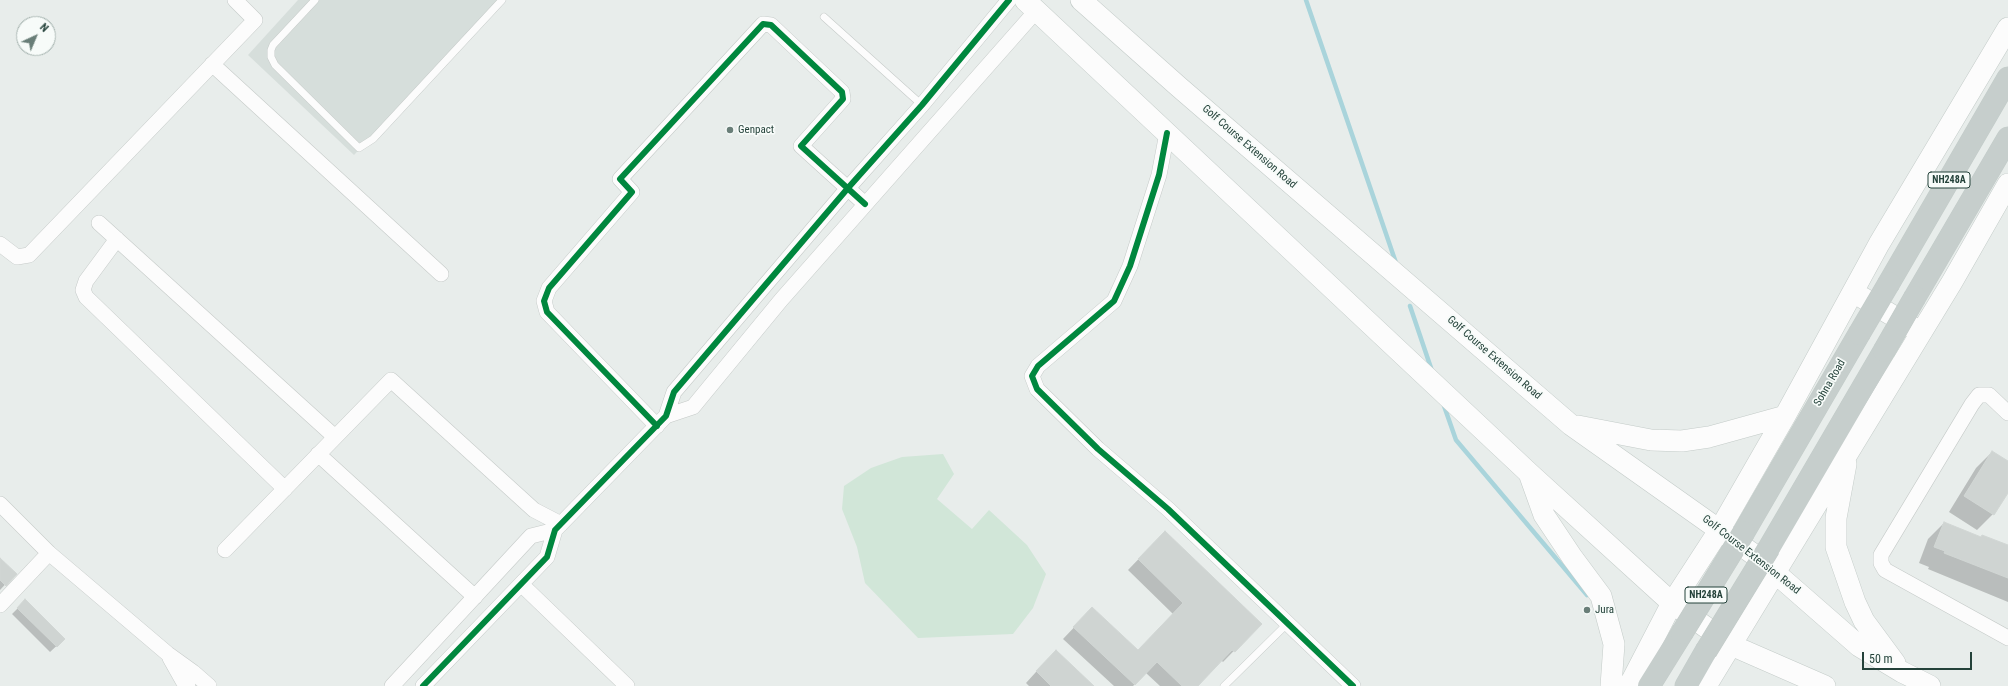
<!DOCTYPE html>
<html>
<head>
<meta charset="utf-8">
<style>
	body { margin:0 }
	#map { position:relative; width:2008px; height:686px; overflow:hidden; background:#e8edeb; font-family:"Roboto Condensed",sans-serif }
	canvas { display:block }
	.north { position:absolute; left:16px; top:16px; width:40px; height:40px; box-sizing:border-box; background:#f7fbf9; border:1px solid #a3b1ad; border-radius:50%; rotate:44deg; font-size:11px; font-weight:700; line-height:16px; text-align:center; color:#24423a }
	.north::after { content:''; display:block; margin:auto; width:14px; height:18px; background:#697e78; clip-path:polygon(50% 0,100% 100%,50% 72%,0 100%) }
	.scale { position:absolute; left:1862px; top:652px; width:110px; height:18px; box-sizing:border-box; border:2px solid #24423a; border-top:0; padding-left:5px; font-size:12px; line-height:14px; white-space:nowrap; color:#24423a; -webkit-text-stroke:3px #f7fbf9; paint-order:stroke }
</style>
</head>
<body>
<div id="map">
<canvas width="2008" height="686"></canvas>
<div class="north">N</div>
<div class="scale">50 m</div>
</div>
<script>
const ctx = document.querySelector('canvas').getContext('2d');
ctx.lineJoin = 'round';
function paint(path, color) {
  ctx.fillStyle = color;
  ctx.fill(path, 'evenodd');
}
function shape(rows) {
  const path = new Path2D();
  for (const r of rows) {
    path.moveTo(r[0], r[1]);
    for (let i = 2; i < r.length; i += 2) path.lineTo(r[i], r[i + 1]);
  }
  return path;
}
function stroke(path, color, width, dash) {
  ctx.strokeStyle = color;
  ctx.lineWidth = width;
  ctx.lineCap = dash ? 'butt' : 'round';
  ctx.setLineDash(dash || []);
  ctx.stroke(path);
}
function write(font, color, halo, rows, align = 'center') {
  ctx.font = font + ' "Roboto Condensed",sans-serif';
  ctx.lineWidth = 3.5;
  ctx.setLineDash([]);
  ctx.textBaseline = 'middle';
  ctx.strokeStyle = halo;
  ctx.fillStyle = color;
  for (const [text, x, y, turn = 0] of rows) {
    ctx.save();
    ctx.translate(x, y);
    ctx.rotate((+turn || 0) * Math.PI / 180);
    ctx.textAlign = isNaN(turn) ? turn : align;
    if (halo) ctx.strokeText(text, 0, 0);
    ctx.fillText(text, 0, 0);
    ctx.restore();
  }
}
paint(shape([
	[298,0,499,0,354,155,248,55]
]), '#d6dedb');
paint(shape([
	[943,454,954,474,937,499,972,529,989,510,1027,545,1046,574,1033,608,1013,634,918,638,865,583,857,547,842,509,844,486,871,468,902,457]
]), '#d1e6d8');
paint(shape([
	[1992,452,2008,462,2008,491,1993,514,1977,530,1949,512,1976,468],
	[1944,523,1980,538,2008,546,2008,602,1928,569,1929,567,1919,563,1928,539],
	[1154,543,1260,624,1223,662,1221,660,1196,686,1160,686,1146,673,1133,686,1114,686,1063,639,1082,619,1138,651,1173,614,1128,570],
	[0,559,15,574,0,590],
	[25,601,64,639,50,652,12,614],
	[1045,662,1093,686,1029,686,1026,683]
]), '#0003');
stroke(shape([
	[1306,0,1396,263],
	[1410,306,1432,371],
	[1443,403,1456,440,1587,595]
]), '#a9d4db', 4.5);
const building = shape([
	[1992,451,2008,461,2008,493,1994,515,1964,496,1992,451],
	[1944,522,1981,537,1982,535,2008,545,2008,578,1944,553,1945,551,1934,547,1944,522],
	[1165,531,1262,624,1235,652,1232,650,1198,686,1182,686,1157,662,1135,685,1073,627,1092,607,1138,650,1183,603,1138,559,1165,531],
	[0,558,17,574,6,586,0,580,0,558],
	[25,599,65,639,57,647,17,608,25,599],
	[1056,650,1094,686,1051,686,1036,671,1056,650]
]);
paint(building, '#cfd4d2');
stroke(building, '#d1d6d4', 1);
const service = shape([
	[315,0,273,45,271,50,271,57,275,65,359,148,373,139,502,0],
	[824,17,922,105],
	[1224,686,1287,624]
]);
const minor = shape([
	[212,64,441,274],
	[1167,133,1159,175,1130,266,1114,301,1038,366,1032,376,1037,389,1098,449,1168,509,1353,686],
	[99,223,335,437],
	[117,239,86,281,83,290,86,297,285,489],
	[0,244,17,257,29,255,255,20,235,0],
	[2008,413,1989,395,1979,395,1972,404,1881,555,1881,563,1885,570,2008,638],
	[666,416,693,407,781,300,1036,11],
	[657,426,547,312,544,301,549,288,632,192,620,179,763,24,771,25,842,92,843,99,801,146,865,204],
	[318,454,475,597],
	[0,504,49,553,168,654,193,672,209,686],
	[225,550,391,380,534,510,561,524],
	[521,584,627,686],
	[0,605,49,553],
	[170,658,183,681,188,686],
	[392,686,531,536,555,530],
	[423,686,547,557,555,530,666,416,674,392,848,188,922,105,1009,0]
]);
const secondary = shape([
	[1025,0,1529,473,1672,603,1731,645,1825,686],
	[1081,0,1179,87,1571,425,1756,556,1859,646,1902,672,1930,686],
	[1853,292,1917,330],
	[1578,426,1651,440,1682,441,1709,437,1785,416],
	[1846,464,1836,518,1836,547,1855,602,1864,621,1895,663],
	[1530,476,1544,515,1572,557,1601,596,1614,644,1611,686],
	[1629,686,1672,603,1720,529,1785,416,1879,244,2008,28],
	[1706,686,1952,282,2008,184]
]);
const trunk = shape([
	[1889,283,2008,78],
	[1915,297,2008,138],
	[1744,532,1859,334],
	[1769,548,1884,351],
	[1649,686,1682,633],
	[1686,686,1706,651]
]);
stroke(service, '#c5cac8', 8);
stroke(minor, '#c5cac8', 16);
stroke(secondary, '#c3cbc8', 22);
stroke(trunk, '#c3ccc9', 23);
stroke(service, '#fcfcfc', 7);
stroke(minor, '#fcfcfc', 15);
stroke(secondary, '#fcfcfc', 21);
stroke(trunk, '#c6cecc', 22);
const trunkBridge = shape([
	[1859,334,1889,283],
	[1884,351,1915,297],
	[1682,633,1744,532],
	[1706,651,1769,548]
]);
stroke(trunkBridge, '#c3ccc9', 23, []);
stroke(trunkBridge, '#c6cecc', 22);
stroke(shape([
	[1167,133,1159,175,1130,266,1114,301,1038,366,1032,376,1037,389,1098,449,1168,509,1353,686],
	[657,426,547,312,544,301,549,288,632,192,620,179,763,24,771,25,842,92,843,99,801,146,865,204],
	[423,686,547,557,555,530,666,416,674,392,848,188,922,105,1009,0]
]), '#00873e', 6);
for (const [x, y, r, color] of [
	[730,130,4,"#697e78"],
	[1587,610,4,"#697e78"]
]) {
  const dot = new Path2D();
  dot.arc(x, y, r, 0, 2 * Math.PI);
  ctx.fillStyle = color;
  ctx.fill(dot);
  stroke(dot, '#f7fbf9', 1.5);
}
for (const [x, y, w] of [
	[1949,180,42],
	[1706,595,42]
]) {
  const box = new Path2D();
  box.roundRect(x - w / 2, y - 8, w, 16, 3);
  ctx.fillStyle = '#f7fbf9';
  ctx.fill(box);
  stroke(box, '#24423a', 1);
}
write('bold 10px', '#24423a', null, [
	["NH248A",1949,180],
	["NH248A",1706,595]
]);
write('11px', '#24423a', '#f7fbf9', [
	["Genpact",738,130],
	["Jura",1595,610]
], 'left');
write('11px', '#24423a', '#f7fbf9', [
	["Golf Course Extension Road",1249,147,41],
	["Golf Course Extension Road",1494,358,41],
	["Sohna Road",1830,383,-60],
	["Golf Course Extension Road",1751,555,38]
]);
</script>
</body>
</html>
